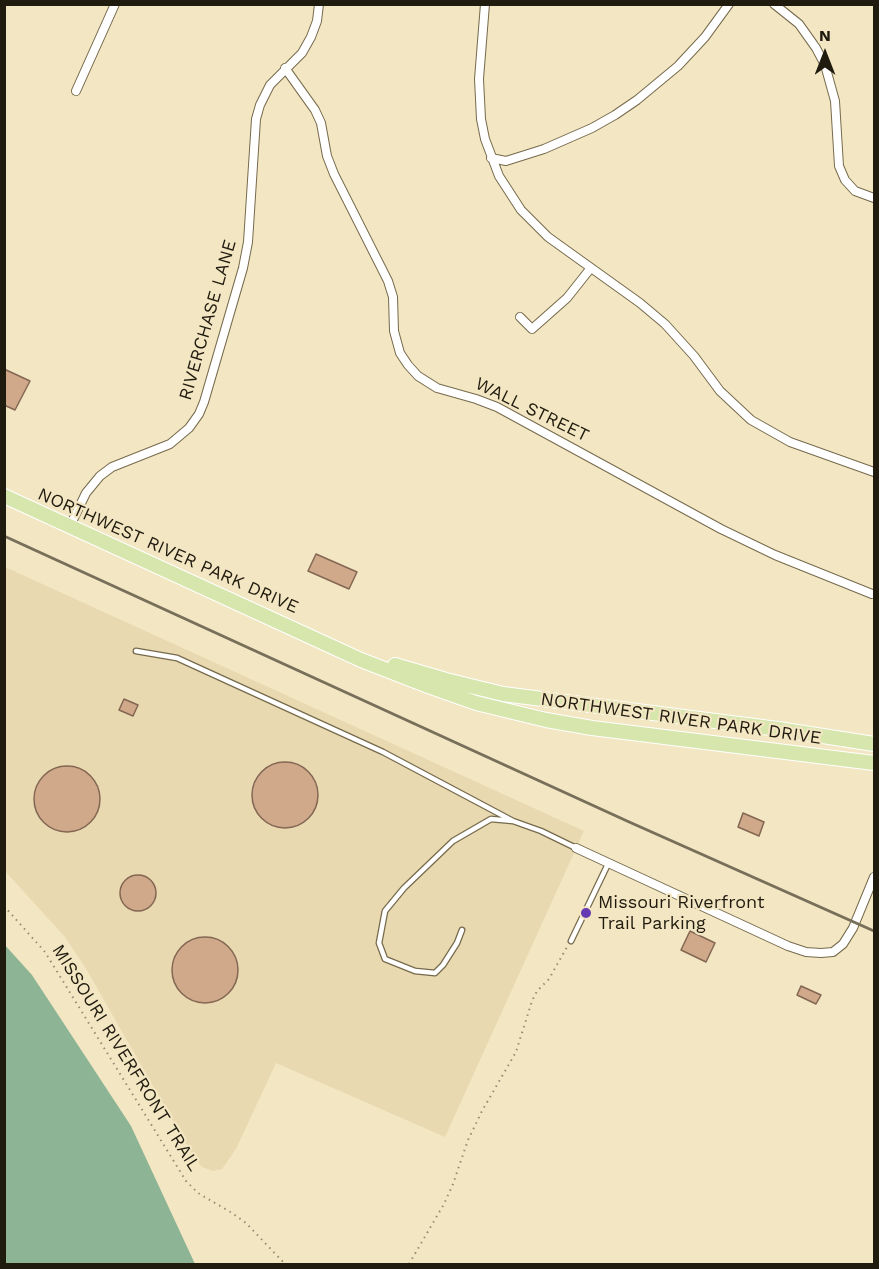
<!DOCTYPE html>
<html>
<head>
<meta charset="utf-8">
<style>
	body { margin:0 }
	#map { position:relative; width:879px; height:1269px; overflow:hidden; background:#f3e6c3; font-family:"Work Sans",sans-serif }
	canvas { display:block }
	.frame { position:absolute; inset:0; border:6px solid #201b0f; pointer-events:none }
	.north { position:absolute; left:795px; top:24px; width:60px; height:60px; -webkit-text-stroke:4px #f3e6c3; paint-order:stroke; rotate:0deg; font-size:16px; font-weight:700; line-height:24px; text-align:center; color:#201b0f }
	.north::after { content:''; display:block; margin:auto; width:21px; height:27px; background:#201b0f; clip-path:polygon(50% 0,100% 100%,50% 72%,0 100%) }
</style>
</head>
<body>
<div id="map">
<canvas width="879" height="1269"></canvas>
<div class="frame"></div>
<div class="north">N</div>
</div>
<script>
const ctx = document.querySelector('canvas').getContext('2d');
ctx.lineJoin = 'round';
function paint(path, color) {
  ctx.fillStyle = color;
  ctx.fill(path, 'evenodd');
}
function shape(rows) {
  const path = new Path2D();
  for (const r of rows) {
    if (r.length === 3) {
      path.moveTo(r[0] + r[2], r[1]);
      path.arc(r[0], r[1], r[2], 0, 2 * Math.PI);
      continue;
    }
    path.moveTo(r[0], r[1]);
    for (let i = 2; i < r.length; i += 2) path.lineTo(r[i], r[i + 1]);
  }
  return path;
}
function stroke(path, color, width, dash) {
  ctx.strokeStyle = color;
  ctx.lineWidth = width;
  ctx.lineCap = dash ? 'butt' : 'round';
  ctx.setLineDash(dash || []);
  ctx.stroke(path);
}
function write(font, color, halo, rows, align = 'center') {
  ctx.font = font + ' "Work Sans",sans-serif';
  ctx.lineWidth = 4.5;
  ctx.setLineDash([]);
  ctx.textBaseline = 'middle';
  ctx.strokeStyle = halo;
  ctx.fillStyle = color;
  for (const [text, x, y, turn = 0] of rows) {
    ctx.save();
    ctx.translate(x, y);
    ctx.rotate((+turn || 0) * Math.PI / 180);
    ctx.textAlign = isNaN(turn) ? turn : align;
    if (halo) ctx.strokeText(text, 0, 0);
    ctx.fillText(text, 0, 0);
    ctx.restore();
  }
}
paint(shape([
	[5,567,584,831,445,1137,276,1063,236,1149,222,1169,213,1171,202,1167,192,1154,85,967,65,937,5,871]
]), '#e9d9b0');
paint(shape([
	[4,944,32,975,131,1126,195,1264,5,1264]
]), '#8cb495');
const building = shape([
	[4,369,30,381,15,410,4,405,4,369],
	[316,554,357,572,349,589,308,571,316,554],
	[124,699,138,705,133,716,119,710,124,699],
	[285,795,33],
	[67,799,33],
	[743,813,764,822,759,836,738,827,743,813],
	[138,893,18],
	[690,931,715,943,706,962,681,950,690,931],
	[205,970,33],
	[801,986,821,995,816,1004,797,995,801,986]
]);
paint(building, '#d0a98b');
stroke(building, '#836752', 1.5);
const lane = shape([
	[136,651,177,658,383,752,513,821],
	[462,930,457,943,443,965,435,973,415,971,385,959,379,943,385,911,404,888,453,841,491,819,513,821,541,831,576,848],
	[571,941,608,864]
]);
const street = shape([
	[485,4,479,79,481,119,485,139,499,176,521,210,548,237,640,303,665,324,694,356,720,391,751,420,790,442,874,472],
	[774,4,799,24,816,48,825,65,835,101,839,166,845,180,855,191,874,198],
	[285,68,315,110,321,123,327,156,334,174,388,281,393,297,394,331,400,353,408,365,418,376,437,388,476,399,497,407,721,529,775,555,872,594],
	[76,91,115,4],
	[491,158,506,161,544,149,592,128,615,115,637,100,678,66,705,37,729,4],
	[520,317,532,329,567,298,590,269],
	[70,526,86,493,100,476,112,467,170,444,189,428,199,414,204,402,243,268,248,242,256,119,260,105,270,85,302,53,311,37,317,21,319,4],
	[576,848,788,946,806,952,821,953,833,952,843,944,853,928,874,877]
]);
const primary = shape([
	[4,496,361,660,428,686,476,703,546,720,592,728,874,763],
	[395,665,446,680,503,694,778,729,874,744]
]);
stroke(lane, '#766a4c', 7);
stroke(street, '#766a4c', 10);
stroke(primary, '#fff', 16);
stroke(shape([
	[4,906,45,952,186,1181,198,1193,232,1213,246,1223,285,1264],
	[409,1264,444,1204,453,1184,468,1140,482,1111,516,1052,532,1001,537,991,549,979,567,947]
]), '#958c73', 2, [1.5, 4.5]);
stroke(lane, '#fff', 4.5);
stroke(street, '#fff', 8);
stroke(primary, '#d7e6ad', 14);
stroke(shape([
	[4,536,627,821,874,931]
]), '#776f59', 3);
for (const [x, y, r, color] of [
	[586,913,6,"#663ab2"]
]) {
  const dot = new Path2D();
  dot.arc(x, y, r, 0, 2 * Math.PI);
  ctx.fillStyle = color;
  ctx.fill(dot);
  stroke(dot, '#f3e6c3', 2);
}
write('18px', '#201b0f', '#f3e6c3', [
	["RIVERCHASE LANE",208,320,-74],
	["WALL STREET",532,410,26],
	["NORTHWEST RIVER PARK DRIVE",168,551,24],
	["NORTHWEST RIVER PARK DRIVE",681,719,8],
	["MISSOURI RIVERFRONT TRAIL",126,1058,58]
]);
write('18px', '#201b0f', '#f3e6c3', [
	["Missouri Riverfront",598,903],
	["Trail Parking",598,924]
], 'left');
</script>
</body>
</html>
